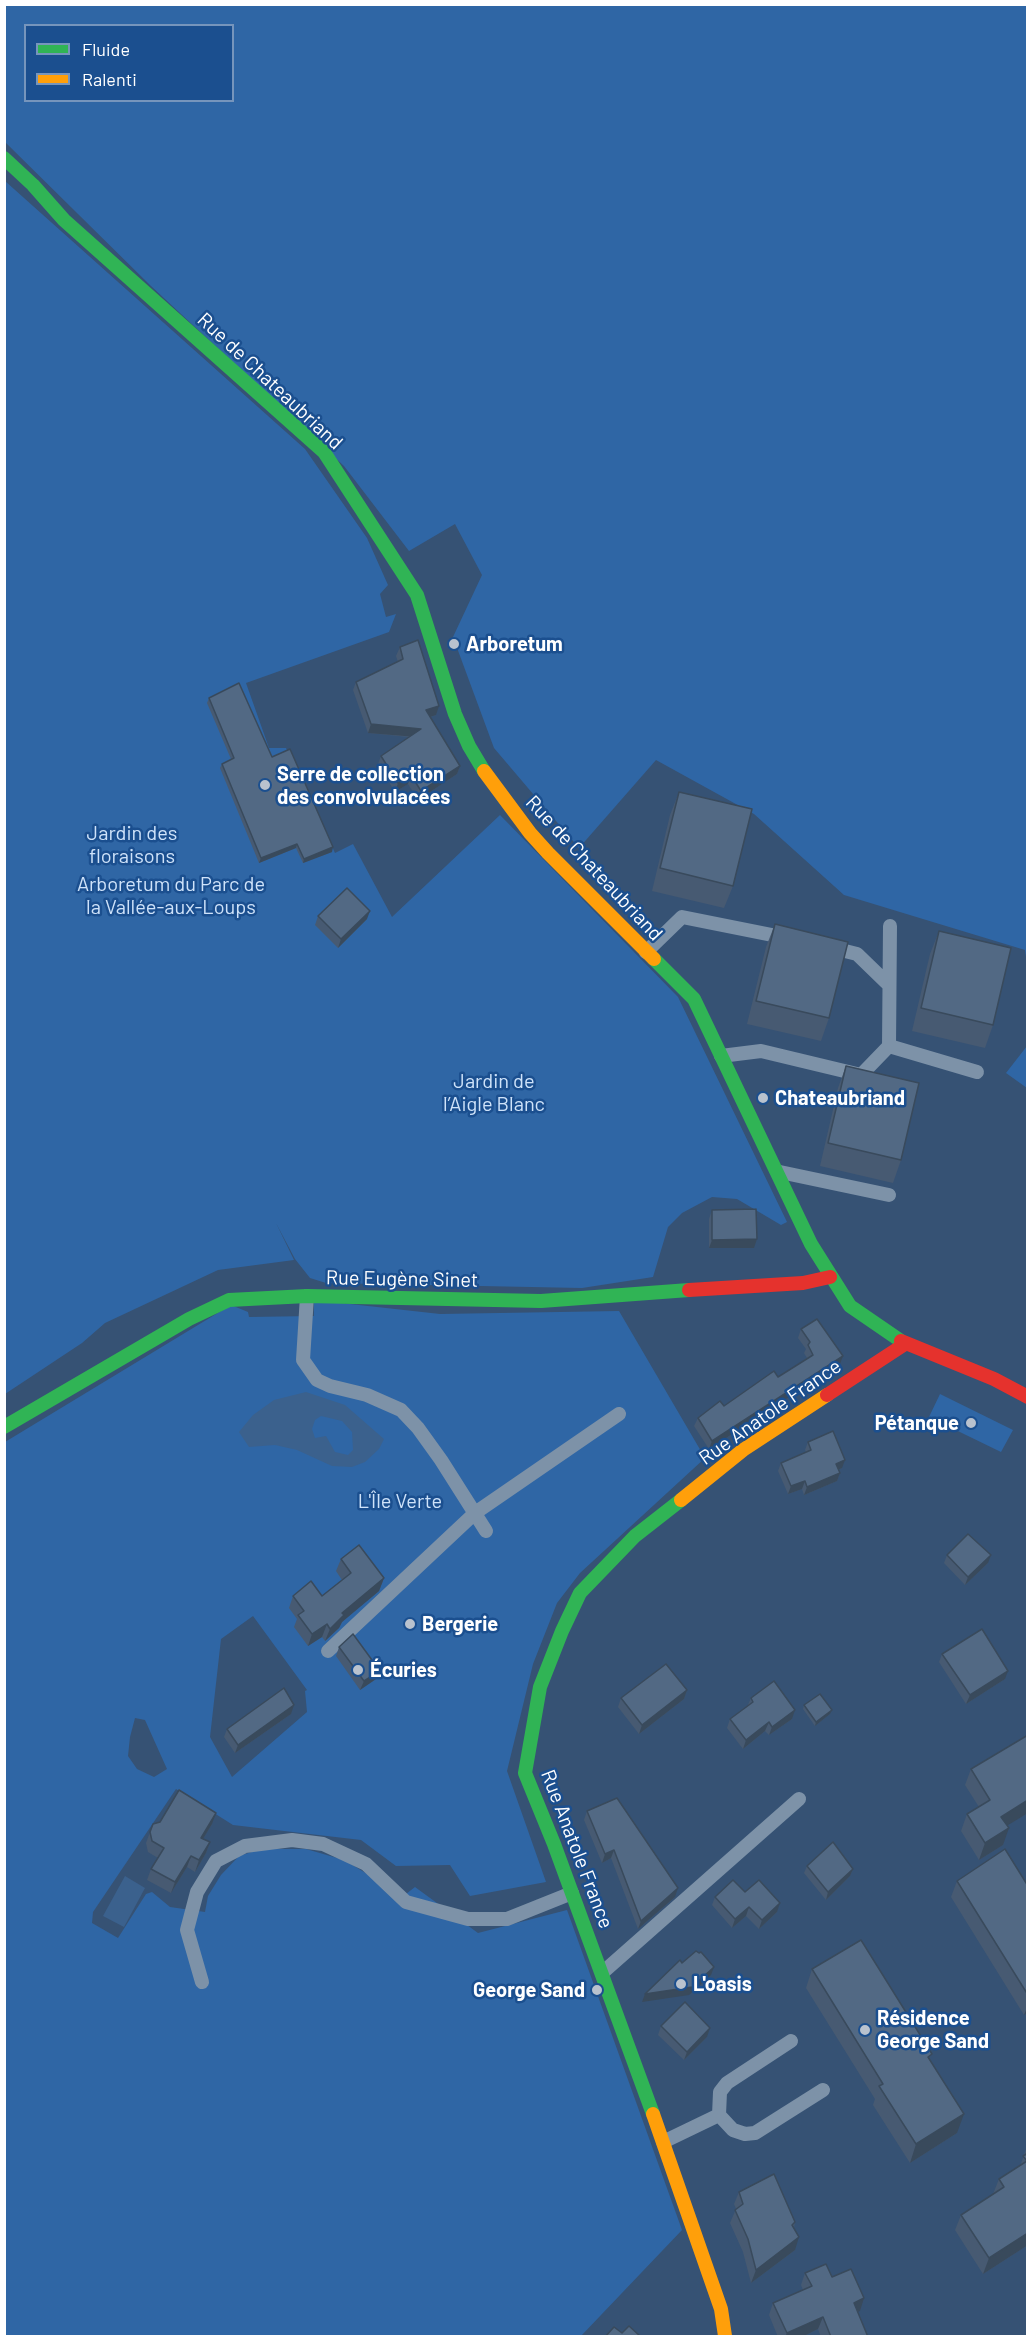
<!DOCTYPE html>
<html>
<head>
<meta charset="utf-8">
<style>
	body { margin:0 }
	#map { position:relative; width:1032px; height:2341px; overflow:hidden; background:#365274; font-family:Barlow,sans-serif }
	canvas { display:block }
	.frame { position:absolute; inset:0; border:6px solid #fff; pointer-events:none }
	.legend { position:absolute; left:24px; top:24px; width:210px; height:78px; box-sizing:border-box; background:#1b4f8f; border:2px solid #7695bc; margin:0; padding:8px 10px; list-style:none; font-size:18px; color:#fff }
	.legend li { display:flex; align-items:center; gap:12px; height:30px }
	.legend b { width:30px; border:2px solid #7695bc }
</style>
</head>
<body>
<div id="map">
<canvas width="1032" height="2341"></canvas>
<div class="frame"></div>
<ul class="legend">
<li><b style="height:8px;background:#30b455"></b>Fluide</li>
<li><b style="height:8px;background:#ff9f0a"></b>Ralenti</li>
</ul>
</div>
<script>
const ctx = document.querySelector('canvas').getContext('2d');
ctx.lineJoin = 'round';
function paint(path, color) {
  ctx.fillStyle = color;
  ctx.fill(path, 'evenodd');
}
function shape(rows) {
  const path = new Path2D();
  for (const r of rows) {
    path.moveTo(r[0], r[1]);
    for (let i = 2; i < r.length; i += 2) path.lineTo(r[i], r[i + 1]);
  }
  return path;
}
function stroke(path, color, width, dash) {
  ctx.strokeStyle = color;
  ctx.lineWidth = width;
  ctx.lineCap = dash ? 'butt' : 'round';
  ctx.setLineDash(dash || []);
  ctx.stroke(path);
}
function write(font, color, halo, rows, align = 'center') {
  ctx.font = font + ' Barlow,sans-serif';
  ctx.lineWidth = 5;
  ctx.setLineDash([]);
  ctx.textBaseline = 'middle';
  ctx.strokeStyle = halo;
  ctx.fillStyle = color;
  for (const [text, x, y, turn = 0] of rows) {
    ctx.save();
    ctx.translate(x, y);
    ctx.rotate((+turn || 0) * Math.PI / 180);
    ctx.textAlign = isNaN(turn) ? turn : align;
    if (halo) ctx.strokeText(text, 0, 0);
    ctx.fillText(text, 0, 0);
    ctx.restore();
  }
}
paint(shape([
	[4,5,1027,5,1027,964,1025,950,844,895,754,814,656,760,579,848,494,748,453,637,482,575,455,524,409,551,344,466,151,286,5,142],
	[26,26,232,26,232,100,26,100],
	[5,181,305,449,367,538,388,585,380,594,386,617,396,614,389,632,246,683,269,748,286,748,335,853,353,844,392,917,500,815,678,997,787,1222,781,1225,737,1199,712,1197,682,1213,668,1227,653,1277,582,1288,326,1283,310,1278,295,1259,276,1223,294,1260,218,1270,105,1323,82,1343,5,1394],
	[1027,1046,1027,1088,1006,1073],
	[314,1300,440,1314,619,1311,705,1458,580,1573,557,1603,533,1664,507,1771,546,1882,470,1896,450,1865,396,1866,361,1840,233,1825,176,1789,93,1912,92,1923,118,1938,146,1894,152,1892,170,1907,205,1912,208,1896,221,1875,239,1856,261,1849,306,1849,344,1860,374,1878,397,1901,415,1887,478,1933,567,1910,682,2230,581,2336,5,2336,5,1442,231,1305,248,1312,249,1317,314,1316],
	[253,1616,307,1690,305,1691,307,1712,232,1777,210,1737,221,1639],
	[135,1718,145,1720,167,1769,154,1777,137,1769,128,1756,130,1737],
	[940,1394,1013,1430,1001,1452,929,1417]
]), '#2f66a5');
paint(shape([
	[306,1392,345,1405,384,1439,379,1449,365,1462,352,1467,332,1466,297,1450,275,1445,249,1447,239,1432,253,1415,274,1400],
	[321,1416,342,1421,352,1432,353,1450,348,1455,335,1452,326,1436,315,1438,312,1429,315,1420],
	[125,1876,145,1888,124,1927,103,1916]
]), '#3b618d');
stroke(shape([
	[829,947,857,954,889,985],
	[646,952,682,917,787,938],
	[889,1046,977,1072],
	[721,1056,761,1051,861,1075,889,1046,890,926],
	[780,1172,889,1195],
	[307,1296,303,1360,317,1380,330,1386,367,1395,401,1410,418,1428,441,1460,486,1531],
	[328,1651,475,1513,619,1414],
	[602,1973,799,1799],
	[202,1982,187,1930,197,1892,216,1861,245,1846,292,1840,323,1844,366,1864,406,1902,468,1919,507,1919,572,1893],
	[791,2041,727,2083,720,2092,719,2115,733,2130,745,2134,755,2133,823,2090],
	[663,2142,719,2115]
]), '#7d92a8', 14);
stroke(shape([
	[4,158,33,185,64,220,324,452,417,595,455,714,469,746,484,771],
	[654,959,694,999,811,1244,850,1306,901,1341],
	[4,1427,189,1319,229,1300,307,1296,541,1301,689,1290],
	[653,2114,554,1844,525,1773,540,1687,562,1631,580,1593,635,1536,681,1500]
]), '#30b455', 14);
stroke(shape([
	[484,771,530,833,548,853,654,959],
	[681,1500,743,1450,827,1395],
	[653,2114,721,2309,725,2336]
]), '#ff9f0a', 14);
stroke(shape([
	[689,1290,803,1283,830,1277],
	[901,1341,994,1379,1028,1397],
	[827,1395,905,1344]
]), '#e5322d', 14);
paint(shape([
	[400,647,436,715,430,717,460,766,457,774,418,800,408,784,395,792,378,764,381,756,409,737,368,733,353,690,356,682,398,662,396,656],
	[209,698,272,757,332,852,303,863,296,848,259,863,220,768,222,764,231,759,207,703],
	[679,792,733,886,724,908,652,891,670,815],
	[318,916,367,919,338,948,315,925],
	[775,924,829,1018,821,1041,747,1024,766,947],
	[939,931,993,1025,985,1048,912,1031,930,954],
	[846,1066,901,1160,893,1183,820,1166,838,1088],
	[712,1210,754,1248,709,1248,709,1219],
	[801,1329,840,1364,709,1449,694,1426,698,1418,724,1406,778,1377,807,1358,804,1353,806,1349,798,1338],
	[808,1442,842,1468,838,1470,840,1473,837,1481,804,1495,802,1489,788,1494,778,1471,781,1463,806,1452,805,1450],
	[947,1555,988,1563,965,1585,944,1563],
	[341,1559,384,1578,379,1591,342,1622,339,1628,325,1641,322,1637,308,1646,294,1627,297,1619,289,1608,293,1596,322,1596,342,1580,336,1571],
	[339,1647,380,1671,376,1679,360,1690,336,1656],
	[942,1654,1005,1679,966,1704,939,1662],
	[687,1690,684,1699,639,1734,618,1707,621,1698],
	[751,1698,792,1719,769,1735,765,1731,743,1749,727,1728,730,1719,747,1707],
	[804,1705,830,1714,815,1726,803,1709],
	[291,1714,235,1753,224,1737,227,1729],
	[1028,1735,1028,1813,1007,1825,1003,1845,979,1860,961,1831,967,1814,979,1807,965,1785,971,1769],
	[587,1811,675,1897,638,1929,611,1858,602,1863,584,1820],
	[212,1824,203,1839,210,1842,206,1853,195,1872,187,1867,171,1893,147,1880,151,1869,158,1858,148,1852,146,1843,150,1832],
	[807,1866,853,1869,850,1876,826,1900,804,1873],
	[957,1881,1028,1886,1028,2013,1024,2015,951,1897],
	[745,1892,777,1912,759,1929,746,1916,732,1928,712,1905,715,1897],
	[812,1969,957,2133,910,2163,873,2105,875,2099,806,1988],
	[661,2026,707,2037,684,2060,658,2035],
	[1028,2144,1028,2245,983,2274,955,2230,961,2215,993,2194,999,2179,1020,2166],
	[739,2192,795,2222,794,2228,795,2250,751,2283,743,2252,730,2223,736,2209,734,2204],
	[805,2273,832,2277,860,2311,857,2312,868,2337,821,2337,818,2329,802,2337,778,2337,769,2315,773,2303,803,2290,801,2285]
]), '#475a72');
paint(shape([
	[439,706,436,715,423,719,426,710],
	[371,724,421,729,417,737,368,733],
	[460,766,457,774,418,800,421,791],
	[411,775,408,784,395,792,398,783],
	[297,844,296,848,259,863,261,858],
	[333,847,332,852,303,863,304,859],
	[370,911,367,919,338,948,341,939],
	[757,1239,754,1248,709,1248,712,1240],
	[843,1356,840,1364,709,1449,712,1441],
	[845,1460,842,1468,833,1472,836,1464],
	[840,1473,837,1481,804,1495,807,1487],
	[805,1481,802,1489,788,1494,791,1486],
	[991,1555,988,1563,965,1585,968,1577],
	[384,1578,379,1591,342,1622,339,1628,325,1641,330,1629,342,1613],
	[327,1624,322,1637,308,1646,312,1634],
	[380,1671,376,1679,360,1690,364,1681],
	[1008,1671,1005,1679,966,1704,970,1695],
	[687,1690,684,1699,639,1734,642,1725],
	[294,1705,291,1714,235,1753,238,1745],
	[795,1710,792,1719,769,1735,772,1727],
	[832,1710,830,1714,815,1726,816,1722],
	[769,1722,765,1731,743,1749,746,1740],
	[1028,1800,1028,1813,995,1833,1001,1817],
	[216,1813,212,1824,197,1849,201,1838],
	[1009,1828,1003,1845,979,1860,985,1843],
	[210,1842,206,1853,195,1872,199,1860],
	[614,1850,611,1858,602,1863,605,1854],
	[191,1856,187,1867,171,1893,175,1882],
	[853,1869,850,1876,826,1900,828,1892],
	[678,1888,675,1897,638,1929,641,1921],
	[780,1903,777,1912,759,1929,762,1920],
	[749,1907,746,1916,732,1928,735,1919],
	[714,1967,711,1975,689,1995,642,2002,645,1994],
	[1028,2005,1028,2013,1024,2015],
	[710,2028,707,2037,684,2060,687,2052],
	[964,2114,957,2133,910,2163,916,2144],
	[1028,2233,1028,2245,983,2274,989,2258],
	[799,2237,795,2250,751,2283,756,2270],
	[864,2298,860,2311,849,2316,854,2303],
	[823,2317,818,2329,802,2337,785,2337,787,2333]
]), '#394a5c');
const building = shape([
	[418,640,439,706,426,710,460,766,421,791,411,775,398,783,381,756,421,729,371,724,356,682,403,659,400,647,418,640],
	[239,683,272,757,290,749,333,847,304,859,297,844,261,858,222,764,234,758,209,698,239,683],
	[679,792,752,809,733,886,660,868,679,792],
	[347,888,370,911,341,939,318,916,347,888],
	[775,924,848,942,829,1018,756,1001,775,924],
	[939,931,1011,948,993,1025,921,1008,939,931],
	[846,1066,919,1083,901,1160,828,1143,846,1066],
	[756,1209,757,1239,712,1240,712,1210,756,1209],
	[817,1319,843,1356,712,1441,698,1418,720,1401,724,1406,774,1371,778,1377,813,1355,808,1345,810,1342,801,1329,817,1319],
	[833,1431,845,1460,836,1464,840,1473,807,1487,805,1481,791,1486,781,1463,811,1450,808,1442,833,1431],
	[968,1534,991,1555,968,1577,947,1555,968,1534],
	[359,1545,384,1578,342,1613,344,1615,330,1629,327,1624,312,1634,298,1615,304,1611,293,1596,311,1581,322,1596,351,1573,341,1559,359,1545],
	[982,1629,1008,1671,970,1695,942,1654,982,1629],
	[353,1634,380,1671,364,1681,339,1647,353,1634],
	[666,1664,687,1690,642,1725,621,1698,666,1664],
	[774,1681,795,1710,772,1727,769,1722,746,1740,730,1719,753,1702,751,1698,774,1681],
	[284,1688,294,1705,238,1745,227,1729,284,1688],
	[820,1694,832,1710,816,1722,804,1705,820,1694],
	[1028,1735,1028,1800,1001,1817,1009,1828,985,1843,967,1814,990,1800,971,1769,1028,1735],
	[179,1790,216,1813,201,1838,210,1842,199,1860,191,1856,175,1882,151,1869,164,1848,152,1841,150,1832,153,1824,160,1822,179,1790],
	[617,1798,678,1888,641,1921,614,1850,605,1854,587,1811,617,1798],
	[833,1842,853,1869,828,1892,807,1866,833,1842],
	[1005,1849,1028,1886,1028,1995,957,1881,1005,1849],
	[733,1880,745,1892,759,1880,780,1903,762,1920,749,1907,735,1919,715,1897,733,1880],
	[861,1940,932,2054,928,2057,964,2114,916,2144,879,2086,883,2084,812,1969,861,1940],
	[696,1951,699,1953,701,1952,714,1967,692,1987,645,1994,680,1960,682,1963,696,1951],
	[685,2002,710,2028,687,2052,661,2026,685,2002],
	[1028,2153,1028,2233,989,2258,961,2215,1004,2187,999,2179,1027,2161,1023,2156,1028,2153],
	[774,2174,795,2222,792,2225,799,2237,756,2270,748,2239,735,2210,743,2204,739,2192,774,2174],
	[826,2264,832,2277,851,2269,864,2298,854,2303,868,2337,831,2337,823,2317,787,2333,773,2303,812,2286,805,2273,826,2264],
	[629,2326,641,2337,605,2337,614,2327,622,2333,629,2326]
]);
paint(building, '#526984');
stroke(building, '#394a5c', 1.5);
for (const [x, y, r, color] of [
	[454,644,6,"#b9c2ce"],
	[265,785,6,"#b9c2ce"],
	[763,1098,6,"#b9c2ce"],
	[971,1423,6,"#b9c2ce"],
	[410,1624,6,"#b9c2ce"],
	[358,1670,6,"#b9c2ce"],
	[681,1984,6,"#b9c2ce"],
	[597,1990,6,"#b9c2ce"],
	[865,2030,6,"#b9c2ce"]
]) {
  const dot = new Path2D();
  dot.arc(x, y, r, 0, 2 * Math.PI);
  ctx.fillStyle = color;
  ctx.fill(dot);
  stroke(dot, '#1b4f8f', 2);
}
write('20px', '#fff', '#1b4f8f', [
	["Rue de Chateaubriand",270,381,43],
	["Rue de Chateaubriand",594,868,47],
	["Rue Eugène Sinet",402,1279,1],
	["Rue Anatole France",770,1412,-35],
	["Rue Anatole France",577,1849,69]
]);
write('bold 20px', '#fff', '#1b4f8f', [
	["Arboretum",466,644],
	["Serre de collection",277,774],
	["des convolvulacées",277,797],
	["Chateaubriand",775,1098],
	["Pétanque",959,1423,"right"],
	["Bergerie",422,1624],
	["Écuries",370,1670],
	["L'oasis",693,1984],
	["George Sand",585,1990,"right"],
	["Résidence",877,2018],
	["George Sand",877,2041]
], 'left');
write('20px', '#cfe3fa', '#1b4f8f', [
	["Jardin des",132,833],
	["floraisons",132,856],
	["Arboretum du Parc de",171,884],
	["la Vallée-aux-Loups",171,907],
	["Jardin de",494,1081],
	["l’Aigle Blanc",494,1104],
	["L'Île Verte",400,1501]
]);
</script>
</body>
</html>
